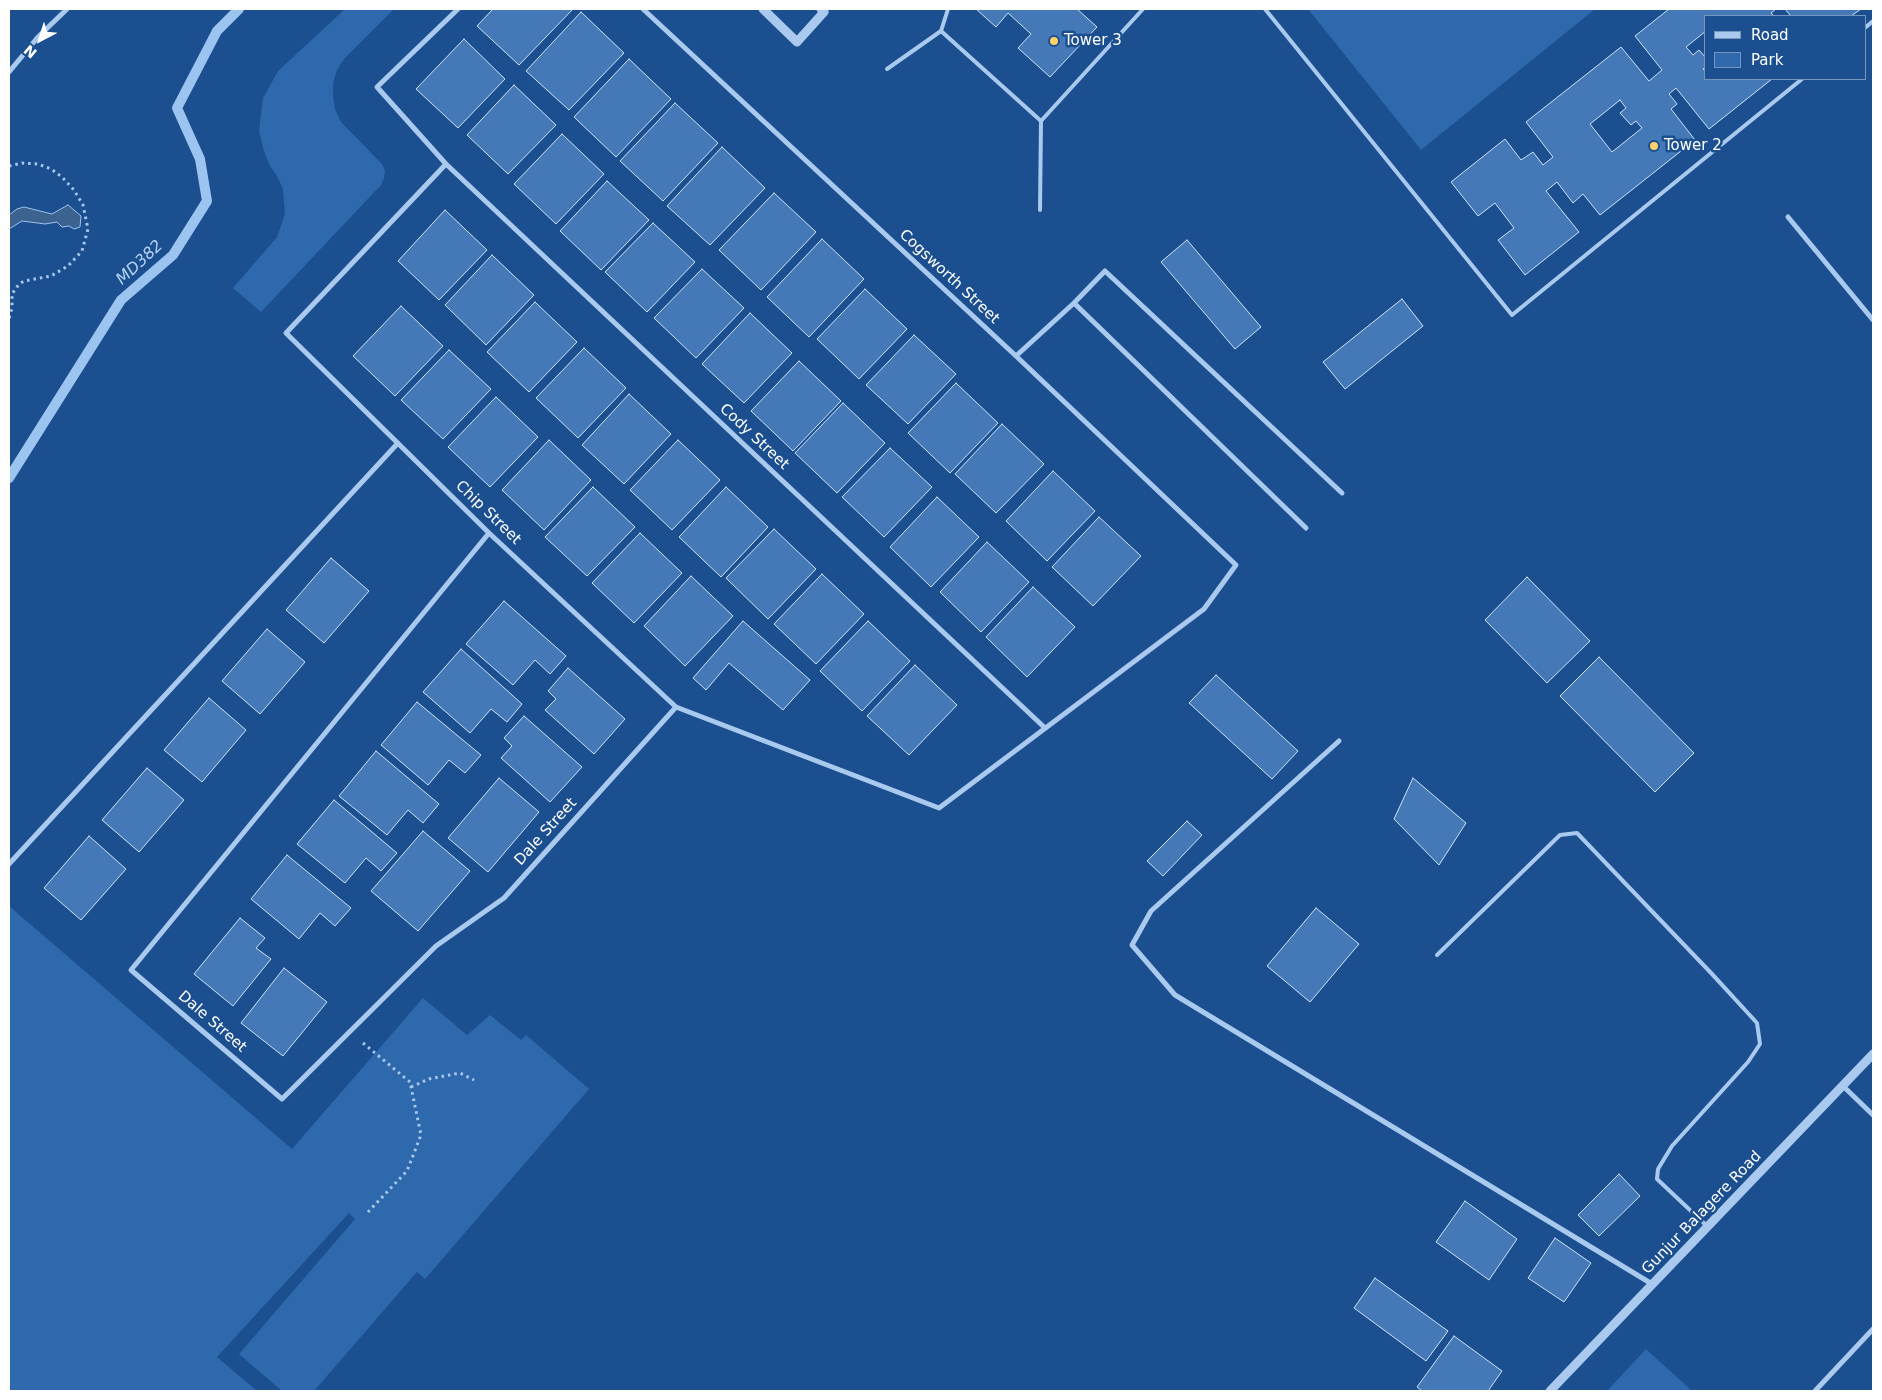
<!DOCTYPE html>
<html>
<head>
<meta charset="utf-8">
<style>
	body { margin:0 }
	#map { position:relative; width:1882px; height:1400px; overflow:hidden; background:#1b4f8f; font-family:"DejaVu Sans",sans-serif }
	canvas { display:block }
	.frame { position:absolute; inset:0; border:10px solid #fff; pointer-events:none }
	.legend { position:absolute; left:1704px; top:15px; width:162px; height:65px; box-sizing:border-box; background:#1b4f8f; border:1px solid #7695bc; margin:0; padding:6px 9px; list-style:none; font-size:15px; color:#fff }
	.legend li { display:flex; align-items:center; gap:10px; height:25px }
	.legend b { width:25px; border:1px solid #7695bc }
	.north { position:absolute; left:15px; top:15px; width:50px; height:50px; -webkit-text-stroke:4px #1b4f8f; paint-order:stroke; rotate:220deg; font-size:14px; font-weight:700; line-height:20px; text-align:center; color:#fff }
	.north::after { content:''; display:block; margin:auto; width:18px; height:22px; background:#fff; clip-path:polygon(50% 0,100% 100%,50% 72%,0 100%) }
</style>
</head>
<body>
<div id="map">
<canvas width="1882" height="1400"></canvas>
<div class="frame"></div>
<ul class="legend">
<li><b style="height:6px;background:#a9c9ee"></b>Road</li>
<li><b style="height:14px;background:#2e69ad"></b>Park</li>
</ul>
<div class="north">N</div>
</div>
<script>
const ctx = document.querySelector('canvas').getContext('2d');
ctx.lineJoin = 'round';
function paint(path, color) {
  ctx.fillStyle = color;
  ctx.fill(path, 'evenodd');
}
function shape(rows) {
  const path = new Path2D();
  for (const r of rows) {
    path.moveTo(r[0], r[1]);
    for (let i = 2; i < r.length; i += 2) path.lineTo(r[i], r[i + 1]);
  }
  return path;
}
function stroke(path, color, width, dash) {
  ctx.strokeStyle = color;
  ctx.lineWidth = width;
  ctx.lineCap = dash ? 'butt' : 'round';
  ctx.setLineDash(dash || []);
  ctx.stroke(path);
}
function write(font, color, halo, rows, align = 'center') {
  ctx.font = font + ' "DejaVu Sans",sans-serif';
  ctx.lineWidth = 5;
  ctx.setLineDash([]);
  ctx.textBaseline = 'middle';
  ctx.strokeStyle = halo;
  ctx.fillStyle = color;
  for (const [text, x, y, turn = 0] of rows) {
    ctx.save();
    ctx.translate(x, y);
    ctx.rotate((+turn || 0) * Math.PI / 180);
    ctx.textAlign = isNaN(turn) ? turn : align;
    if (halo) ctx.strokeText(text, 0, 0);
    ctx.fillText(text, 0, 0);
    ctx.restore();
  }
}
paint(shape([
	[345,9,394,9,344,59,337,70,333,83,333,95,335,109,341,122,382,164,385,171,384,178,381,185,261,312,233,288,277,237,285,214,283,189,278,178,269,164,263,148,259,131,263,98,278,71],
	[1308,9,1595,9,1421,150],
	[9,906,292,1149,423,998,467,1035,490,1015,521,1040,526,1035,589,1089,425,1279,417,1272,314,1391,282,1391,239,1354,355,1219,349,1213,217,1357,257,1391,9,1391],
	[1646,1349,1692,1391,1607,1391]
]), '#2e69ad');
const water = shape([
	[68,205,81,216,80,227,74,229,69,226,62,227,57,222,45,224,22,221,9,229,9,215,17,209,24,207,52,214,68,205]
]);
paint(water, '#3c6290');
stroke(water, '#9cc4f0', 1);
stroke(shape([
	[9,478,121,300,173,255,207,201,200,159,177,108,217,31,239,9]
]), '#9cc4f0', 10);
const building = shape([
	[493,9,573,9,519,65,477,26,493,9],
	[976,9,1077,9,1097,27,1050,77,1018,48,1031,34,1008,13,996,27,976,9],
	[1669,9,1776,9,1771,13,1774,16,1706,16,1706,31,1686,47,1693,55,1699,50,1706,58,1706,67,1703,69,1706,72,1706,79,1772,79,1709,129,1676,88,1669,94,1677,104,1671,109,1695,140,1600,215,1583,194,1573,203,1557,182,1546,191,1579,232,1525,275,1498,240,1514,228,1495,203,1478,216,1451,182,1505,139,1521,160,1533,152,1543,165,1553,157,1526,122,1621,47,1649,81,1662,70,1635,36,1669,9],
	[1620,100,1626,108,1620,113,1631,125,1636,121,1642,128,1612,152,1590,124,1620,100],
	[1785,9,1861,9,1851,16,1791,16,1785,9],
	[581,12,624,53,569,110,526,71,581,12],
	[464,39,505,79,458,128,416,89,464,39],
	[629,59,671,99,616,157,574,117,629,59],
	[514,85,556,125,508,174,467,135,514,85],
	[675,103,718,143,663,201,620,161,675,103],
	[562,134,604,174,556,224,514,184,562,134],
	[722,147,765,188,710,245,667,206,722,147],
	[607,181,649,220,601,270,560,231,607,181],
	[774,193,816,232,761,290,719,250,774,193],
	[445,210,487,250,439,300,398,261,445,210],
	[653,223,695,262,647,312,605,272,653,223],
	[822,239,864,279,809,337,767,297,822,239],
	[1187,240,1261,327,1235,349,1161,262,1187,240],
	[492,255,534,295,486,345,445,305,492,255],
	[702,269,744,308,696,358,654,318,702,269],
	[865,289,907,329,859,379,817,339,865,289],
	[1402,299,1423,326,1345,389,1323,362,1402,299],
	[535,302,577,342,529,392,487,352,535,302],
	[401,306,443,346,395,396,353,356,401,306],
	[750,313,792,353,744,403,702,364,750,313],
	[914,335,956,374,908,424,866,385,914,335],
	[584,348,626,388,578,438,536,398,584,348],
	[449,350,491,389,443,439,401,400,449,350],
	[799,361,841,401,793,451,751,411,799,361],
	[956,383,998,423,950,473,908,433,956,383],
	[629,394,671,434,624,484,582,445,629,394],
	[496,397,538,437,490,487,448,447,496,397],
	[843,403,885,443,837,493,795,453,843,403],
	[1002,424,1044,464,996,513,955,474,1002,424],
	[549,440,591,480,544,530,502,490,549,440],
	[678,440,720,480,672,530,630,490,678,440],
	[890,448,932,487,884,537,842,497,890,448],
	[1053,471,1095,511,1047,561,1006,521,1053,471],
	[593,487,635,527,587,576,545,537,593,487],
	[726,487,768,527,721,577,679,537,726,487],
	[937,497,979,537,931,587,890,547,937,497],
	[1099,517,1141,556,1093,606,1052,567,1099,517],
	[774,529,816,569,768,619,726,578,774,529],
	[640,533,682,573,634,623,592,583,640,533],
	[987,542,1029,582,981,632,940,592,987,542],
	[331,558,369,591,324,643,286,610,331,558],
	[822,574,864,614,816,664,774,624,822,574],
	[691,576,733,616,685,666,644,626,691,576],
	[1527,577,1590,641,1547,683,1485,620,1527,577],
	[1033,587,1075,627,1027,677,986,637,1033,587],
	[504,601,566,656,550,674,535,660,513,685,466,644,504,601],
	[743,621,810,680,783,710,729,663,706,690,693,678,743,621],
	[868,621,910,661,862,711,820,671,868,621],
	[267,629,305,662,260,714,222,681,267,629],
	[461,649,522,704,507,722,491,709,470,733,423,692,461,649],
	[1599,657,1694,753,1655,792,1560,696,1599,657],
	[915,665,957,705,909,755,867,716,915,665],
	[568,668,625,719,594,754,545,710,556,699,548,691,568,668],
	[1216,675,1298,751,1272,779,1189,703,1216,675],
	[209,698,246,730,202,782,164,750,209,698],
	[417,702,481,755,465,773,449,760,428,785,381,745,417,702],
	[524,716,582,767,550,802,501,758,512,746,504,738,524,716],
	[376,751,439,804,423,823,408,810,387,835,339,796,376,751],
	[147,768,184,800,139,852,102,820,147,768],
	[499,778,539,812,488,872,448,838,499,778],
	[1413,778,1466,823,1439,865,1394,819,1413,778],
	[334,800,397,853,381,871,366,858,345,883,297,844,334,800],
	[1187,821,1202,835,1163,876,1147,861,1187,821],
	[423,831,470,871,418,931,371,891,423,831],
	[89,836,126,869,81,920,44,888,89,836],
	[287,855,351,908,335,926,320,913,299,939,251,899,287,855],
	[1316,908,1359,944,1310,1002,1267,966,1316,908],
	[240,918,265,938,256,948,271,959,233,1006,194,974,240,918],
	[284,968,327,1002,283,1056,241,1023,284,968],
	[1619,1174,1640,1196,1599,1236,1578,1215,1619,1174],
	[1465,1201,1517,1239,1489,1280,1436,1242,1465,1201],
	[1555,1238,1591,1263,1564,1302,1528,1278,1555,1238],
	[1375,1278,1448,1331,1426,1361,1354,1308,1375,1278],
	[1454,1336,1502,1371,1488,1391,1422,1391,1417,1387,1454,1336]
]);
paint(building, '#4478b7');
stroke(building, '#cfe3fa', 1);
stroke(shape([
	[9,166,22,163,38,164,51,169,62,177,74,190,83,205,88,229,82,251,68,266,51,276,24,281,19,284,12,294,12,308,9,319],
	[363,1043,410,1082,421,1135,407,1171,368,1212],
	[411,1087,429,1079,460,1073,474,1080]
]), '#a9c9ee', 3, [2.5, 4]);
stroke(shape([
	[948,9,941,31,1041,121,1040,210],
	[1265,9,1512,315,1802,79],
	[1866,27,1873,21],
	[887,69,941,31],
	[1041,121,1143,9],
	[1437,955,1560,835,1577,833,1712,974,1757,1023,1760,1044,1748,1062,1672,1146,1658,1169,1657,1179,1708,1227]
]), '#a9c9ee', 4);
stroke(shape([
	[458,9,377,87,446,164,286,333,489,533,676,707,939,808,1204,609,1236,565,1016,356,643,9],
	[9,72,38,37,67,9],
	[446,164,1045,728],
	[1788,217,1873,320],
	[1074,303,1105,271,1342,493],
	[1016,356,1074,303,1306,528],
	[489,533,131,970,282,1099,436,946,504,898,676,707],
	[1339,741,1151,911,1132,945,1175,995,1652,1284],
	[9,864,398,443],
	[1843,1086,1873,1115],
	[1815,1391,1873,1329]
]), '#a9c9ee', 5);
stroke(shape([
	[763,9,797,42,824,12,821,9],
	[1550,1391,1873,1054]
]), '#a9c9ee', 9);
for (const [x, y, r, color] of [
	[1054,41,5,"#ffd166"],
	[1654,146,5,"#ffd166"]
]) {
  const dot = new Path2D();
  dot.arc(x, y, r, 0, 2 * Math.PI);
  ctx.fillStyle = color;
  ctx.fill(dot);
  stroke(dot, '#1b4f8f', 2);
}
write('15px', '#fff', '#1b4f8f', [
	["Tower 3",1064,41],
	["Tower 2",1664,146]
], 'left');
write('15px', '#fff', '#1b4f8f', [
	["Cogsworth Street",949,277,43],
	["Cody Street",754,437,43],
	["Chip Street",488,513,44],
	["Dale Street",546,832,-48],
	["Dale Street",212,1022,41],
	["Gunjur Balagere Road",1702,1213,-46]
]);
write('italic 16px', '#b5d3f5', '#1b4f8f', [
	["MD382",140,263,-43]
]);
</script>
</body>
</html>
